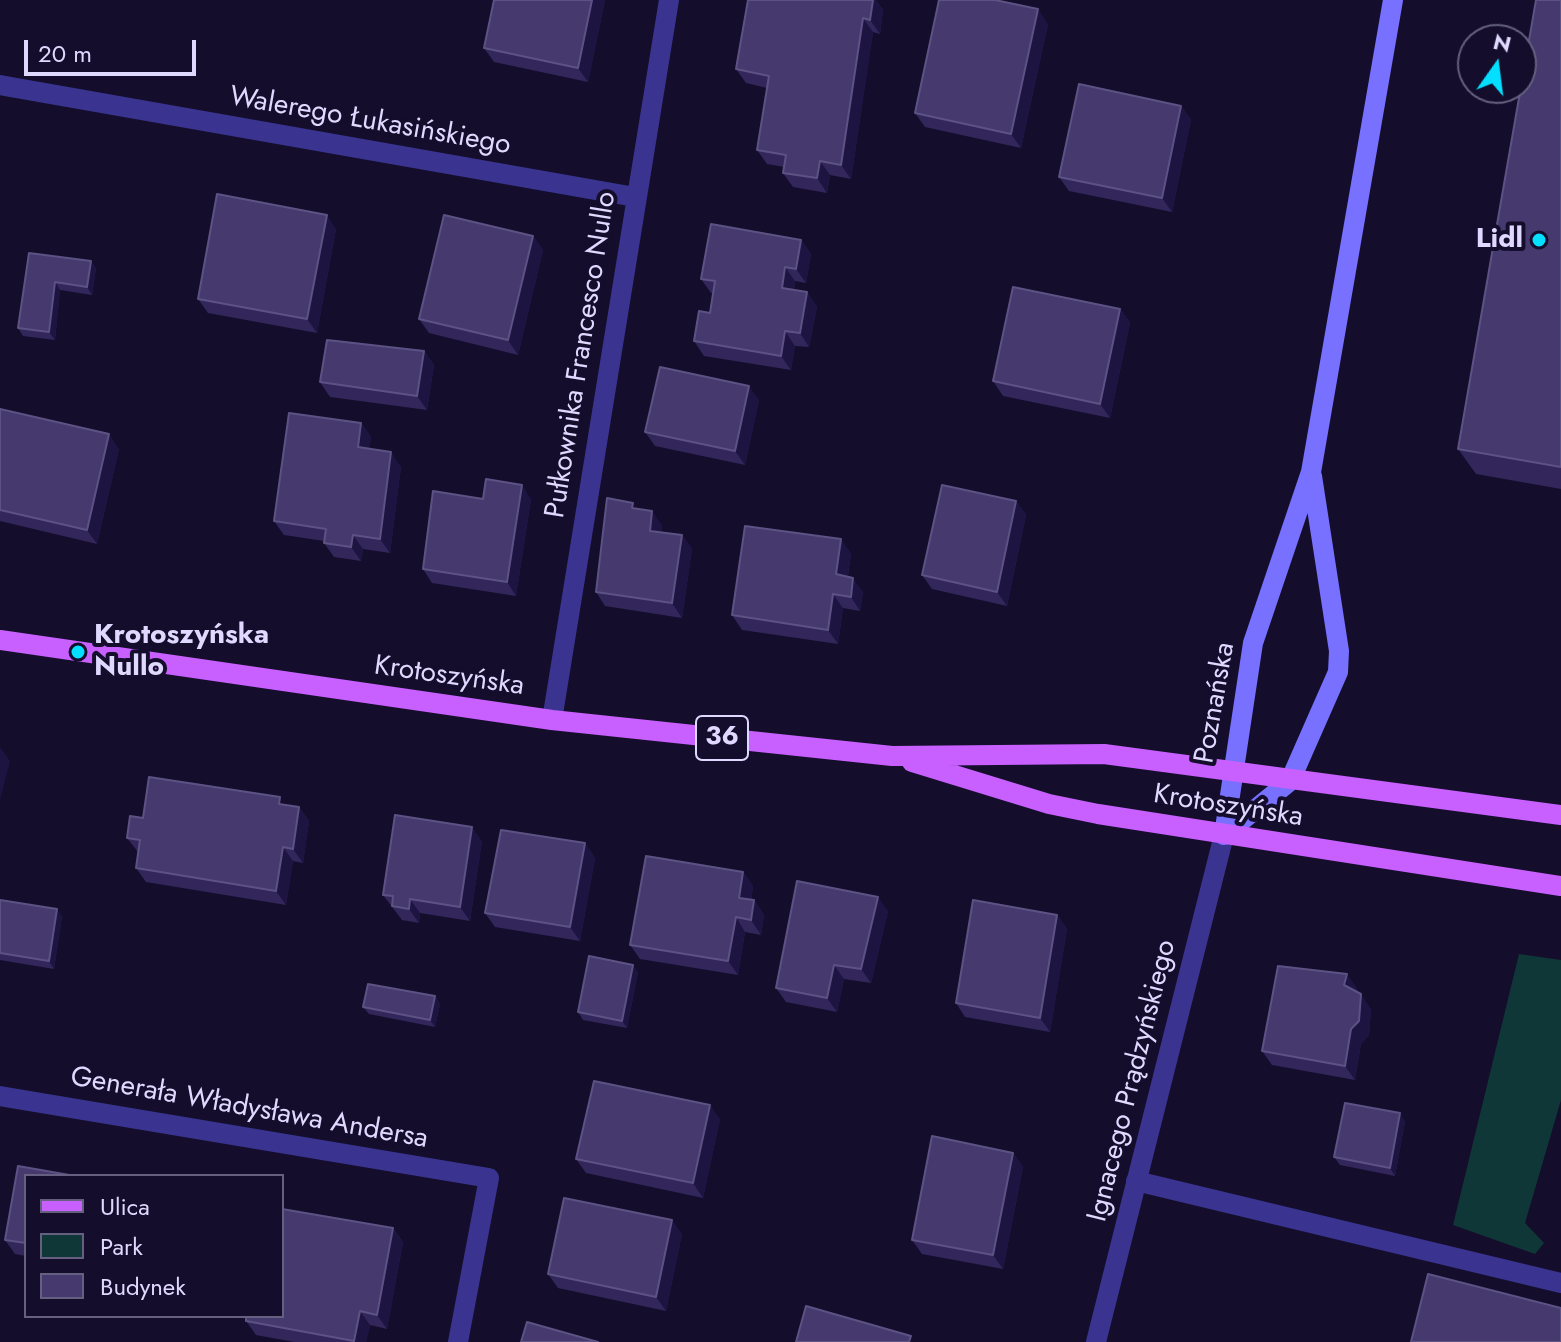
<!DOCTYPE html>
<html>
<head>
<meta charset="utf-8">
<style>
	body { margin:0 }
	#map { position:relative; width:1561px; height:1342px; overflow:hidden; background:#140e2c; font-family:Jost,sans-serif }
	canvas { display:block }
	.legend { position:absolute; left:24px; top:1174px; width:260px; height:144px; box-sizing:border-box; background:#140e2c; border:2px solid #655f80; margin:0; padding:10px 14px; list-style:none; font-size:24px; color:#dfd9ff }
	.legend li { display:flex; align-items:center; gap:16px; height:40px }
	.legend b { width:40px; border:2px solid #655f80 }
	.north { position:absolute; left:1457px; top:24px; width:80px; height:80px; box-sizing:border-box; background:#140e2c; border:2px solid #655f80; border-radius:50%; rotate:14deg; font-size:22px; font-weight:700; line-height:32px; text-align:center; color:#dfd9ff }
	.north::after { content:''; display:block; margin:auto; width:28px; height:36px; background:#05dfff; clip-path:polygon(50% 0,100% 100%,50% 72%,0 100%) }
	.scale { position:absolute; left:24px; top:40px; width:172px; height:36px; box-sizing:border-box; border:4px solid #dfd9ff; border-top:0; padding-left:10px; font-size:24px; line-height:28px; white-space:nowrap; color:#dfd9ff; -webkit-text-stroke:6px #140e2c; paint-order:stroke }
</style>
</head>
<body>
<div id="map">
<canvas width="1561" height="1342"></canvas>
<ul class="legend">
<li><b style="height:10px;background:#c860ff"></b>Ulica</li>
<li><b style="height:22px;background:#103737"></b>Park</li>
<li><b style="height:22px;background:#45396d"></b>Budynek</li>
</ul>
<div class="north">N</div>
<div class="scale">20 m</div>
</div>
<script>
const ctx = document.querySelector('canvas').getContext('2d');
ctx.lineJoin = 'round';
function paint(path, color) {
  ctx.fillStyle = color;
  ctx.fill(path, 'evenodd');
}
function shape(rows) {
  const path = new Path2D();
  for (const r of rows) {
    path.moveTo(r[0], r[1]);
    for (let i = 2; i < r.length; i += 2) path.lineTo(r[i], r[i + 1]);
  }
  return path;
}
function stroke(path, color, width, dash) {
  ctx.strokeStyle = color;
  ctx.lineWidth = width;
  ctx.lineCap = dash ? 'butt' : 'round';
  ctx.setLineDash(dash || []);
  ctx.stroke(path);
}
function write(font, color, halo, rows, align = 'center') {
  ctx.font = font + ' Jost,sans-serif';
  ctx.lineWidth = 8;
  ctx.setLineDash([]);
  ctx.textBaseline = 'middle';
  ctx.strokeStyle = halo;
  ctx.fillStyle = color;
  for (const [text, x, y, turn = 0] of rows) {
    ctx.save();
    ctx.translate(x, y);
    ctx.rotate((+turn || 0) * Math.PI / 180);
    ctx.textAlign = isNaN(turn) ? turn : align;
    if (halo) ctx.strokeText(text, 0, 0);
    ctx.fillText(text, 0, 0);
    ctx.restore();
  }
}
paint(shape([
	[1519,954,1561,960,1561,1100,1525,1223,1544,1243,1535,1254,1453,1225]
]), '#103737');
stroke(shape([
	[1136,1181,1561,1283]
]), '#3a3490', 20);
stroke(shape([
	[0,85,635,197],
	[552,720,669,0],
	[0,1096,489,1178,458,1342],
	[1096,1342,1224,835]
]), '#3a3490', 20);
stroke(shape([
	[1224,835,1253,643,1311,472,1393,0],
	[1224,835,1290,781,1338,672,1339,651,1312,476]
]), '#7870ff', 20);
stroke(shape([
	[0,640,552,720,892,756,1104,754,1561,815],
	[912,762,1049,804,1098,814,1561,886]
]), '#c860ff', 20);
paint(shape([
	[605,0,588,82,494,62,484,48],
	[748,0,876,0,883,10,880,34,873,32,851,179,830,175,827,193,793,187,783,173,784,167,767,164,757,150,767,88,746,83,736,69],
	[1561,0,1561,489,1476,474,1458,449],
	[1048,24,1021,148,925,127,915,113],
	[1181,106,1191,120,1172,212,1069,191,1059,177],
	[336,229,317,333,208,313,198,299],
	[533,236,543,250,518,355,429,333,419,319],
	[801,240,811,254,806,283,795,281,794,290,807,292,817,307,809,347,795,346,791,370,704,356,694,341,710,313,713,293,711,293,701,279],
	[29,253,96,268,92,295,60,290,55,340,23,336,18,328],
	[1120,309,1130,323,1110,418,1003,396,993,381],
	[424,351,434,365,427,410,330,397,320,382],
	[759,400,745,465,655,446,645,432],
	[0,409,119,449,97,544,0,521],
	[361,423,371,437,369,449,401,467,390,553,363,549,361,561,334,557,324,543,324,541,284,535,274,521],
	[483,499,531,499,516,596,432,583,423,569],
	[1016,501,1026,515,1007,606,932,589,922,575],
	[637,509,662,525,661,532,682,535,692,549,682,618,605,606,596,592],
	[851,553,848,576,863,592,860,611,843,608,838,644,742,630,732,615],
	[285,805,299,807,309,821,303,863,293,861,286,905,146,882,136,868,138,852,127,838,143,818],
	[482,841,470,921,420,913,419,923,402,920,383,895],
	[585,843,595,858,580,941,495,927,485,913],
	[743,872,753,886,751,900,754,900,764,915,761,935,745,932,738,975,640,959,630,945],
	[0,900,62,916,54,969,0,960],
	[888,911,871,983,844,979,837,1012,786,1002,776,988],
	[1057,915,1067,929,1050,1032,965,1017,956,1003],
	[638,972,627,1028,583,1020,578,1012],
	[1357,988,1356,992,1371,1009,1369,1035,1361,1044,1355,1080,1272,1065,1262,1051],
	[435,996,440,1004,435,1027,369,1014,363,1007],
	[720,1119,703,1198,586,1173,576,1159],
	[1405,1121,1395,1176,1340,1165,1334,1157],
	[1013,1153,1023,1167,1003,1269,922,1254,912,1240],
	[26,1176,26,1256,15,1254,5,1240],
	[393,1228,403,1242,387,1329,370,1325,366,1342,294,1342,256,1335,246,1321],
	[682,1234,666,1311,558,1288,548,1274]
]), '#32265b');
paint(shape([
	[592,0,605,0,588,82,578,68],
	[873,0,876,0,883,10,880,34,870,20],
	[1038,9,1048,24,1021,148,1011,134],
	[863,18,873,32,851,179,841,165],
	[1181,106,1191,120,1172,212,1162,198],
	[820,161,830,175,827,193,817,178],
	[327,215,336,229,317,333,307,319],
	[533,236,543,250,518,355,508,340],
	[801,240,811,254,806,283,796,269],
	[91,261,96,268,92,295,87,287],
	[785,267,795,281,792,302,782,288],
	[55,282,60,290,55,340,49,332],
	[807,292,817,307,809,347,800,333],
	[1120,309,1130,323,1110,418,1100,404],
	[785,331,795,346,791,370,781,356],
	[424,351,434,365,427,410,417,396],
	[749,386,759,400,745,465,735,451],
	[361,423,371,437,368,461,358,447],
	[109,434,119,449,97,544,87,530],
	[391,452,401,467,390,553,380,539],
	[522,485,531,499,516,596,507,582],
	[1016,501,1026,515,1007,606,997,592],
	[652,511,662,525,659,545,650,531],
	[353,535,363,549,361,561,351,547],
	[682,535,692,549,682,618,672,603],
	[841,539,851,553,846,588,836,574],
	[853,578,863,592,860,611,851,597],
	[833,594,843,608,838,644,828,630],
	[0,747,10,761,0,800],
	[299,807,309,821,303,863,293,849],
	[472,827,482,841,470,921,460,907],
	[585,843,595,858,580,941,570,927],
	[283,847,293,861,286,905,276,891],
	[743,872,753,886,749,912,739,898],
	[878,897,888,911,871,983,861,969],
	[410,899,420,913,419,923,409,909],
	[754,900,764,915,761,935,751,920],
	[57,909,62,916,54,969,49,961],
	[1057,915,1067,929,1050,1032,1040,1018],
	[736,917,745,932,738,975,728,961],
	[633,965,638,972,627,1028,622,1021],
	[834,965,844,979,837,1012,827,998],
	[1347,974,1357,988,1354,1000,1344,985],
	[1361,994,1371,1009,1369,1035,1361,1044,1355,1080,1345,1066,1351,1029],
	[435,996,440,1004,435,1027,430,1020],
	[710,1105,720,1119,703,1198,693,1183],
	[1400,1113,1405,1121,1395,1176,1390,1168],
	[1013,1153,1023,1167,1003,1269,993,1255],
	[672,1220,682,1234,666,1311,656,1297],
	[393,1228,403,1242,387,1329,377,1315],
	[360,1311,370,1325,366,1342,355,1342,354,1341]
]), '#1e1441');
const building = shape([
	[494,0,592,0,578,68,484,48,494,0],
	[748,0,873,0,870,20,863,18,841,165,820,161,817,178,783,173,786,155,757,150,769,76,736,69,748,0],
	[939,0,995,0,1038,9,1011,134,915,113,939,0],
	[1536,0,1561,0,1561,467,1458,449,1536,0],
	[1079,84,1181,106,1162,198,1059,177,1079,84],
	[217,194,327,215,307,319,198,299,217,194],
	[444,215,533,236,508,340,419,319,444,215],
	[711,224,801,240,796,269,785,267,782,288,807,292,800,333,785,331,781,356,694,341,699,311,710,313,715,281,701,279,711,224],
	[29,253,91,261,87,287,55,282,49,332,18,328,29,253],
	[1013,287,1120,309,1100,404,993,381,1013,287],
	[327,340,424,351,417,396,320,382,327,340],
	[660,367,749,386,735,451,645,432,660,367],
	[0,409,109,434,87,530,0,510,0,409],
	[289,413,361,423,358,447,391,452,380,539,353,535,351,547,324,543,326,529,274,521,289,413],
	[486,479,522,485,507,582,423,569,433,491,483,499,486,479],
	[942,485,1016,501,997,592,922,575,942,485],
	[607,498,633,503,632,508,652,511,650,531,682,535,672,603,596,592,607,498],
	[745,526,841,539,836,574,853,578,851,597,833,594,828,630,732,615,745,526],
	[149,777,280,797,279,804,299,807,293,849,283,847,276,891,136,868,140,840,127,838,130,816,143,818,149,777],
	[395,815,472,827,460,907,410,899,409,909,392,906,393,896,383,895,395,815],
	[501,830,585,843,570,927,485,913,501,830],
	[646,856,743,872,739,898,754,900,751,920,736,917,728,961,630,945,646,856],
	[797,881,878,897,861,969,834,965,827,998,776,988,797,881],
	[0,900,57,909,49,961,0,953,0,900],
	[973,900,1057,915,1040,1018,956,1003,973,900],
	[589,956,633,965,622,1021,578,1012,589,956],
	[1278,966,1347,974,1344,985,1361,994,1359,1021,1351,1029,1345,1066,1262,1051,1278,966],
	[368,984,435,996,430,1020,363,1007,368,984],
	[594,1081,710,1105,693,1183,576,1159,594,1081],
	[1345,1103,1400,1113,1390,1168,1334,1157,1345,1103],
	[932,1136,1013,1153,993,1255,912,1240,932,1136],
	[18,1166,75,1176,26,1176,26,1243,5,1240,18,1166],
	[564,1198,672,1220,656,1297,548,1274,564,1198],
	[282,1209,393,1228,377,1315,360,1311,354,1341,246,1321,246,1316,282,1316,282,1209],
	[1428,1274,1561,1308,1561,1342,1411,1342,1428,1274],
	[806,1306,911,1336,909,1342,796,1342,806,1306],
	[527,1322,598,1342,521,1342,527,1322]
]);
paint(building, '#45396d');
stroke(building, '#5d5284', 2);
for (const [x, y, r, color] of [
	[1539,240,8,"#05dfff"],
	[78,652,8,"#05dfff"]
]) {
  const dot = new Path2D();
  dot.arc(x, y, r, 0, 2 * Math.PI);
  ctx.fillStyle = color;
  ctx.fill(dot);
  stroke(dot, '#140e2c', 3);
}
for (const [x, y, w] of [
	[722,738,52]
]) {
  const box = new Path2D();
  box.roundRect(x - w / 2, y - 22, w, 44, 6);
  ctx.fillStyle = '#140e2c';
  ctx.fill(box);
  stroke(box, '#dfd9ff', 2);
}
write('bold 26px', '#dfd9ff', null, [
	["36",722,738]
]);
write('28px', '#dfd9ff', '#140e2c', [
	["Walerego Łukasińskiego",370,122,10],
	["Pułkownika Francesco Nullo",582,355,-81],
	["Krotoszyńska",449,677,8],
	["Poznańska",1216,703,-80],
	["Krotoszyńska",1228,807,9],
	["Ignacego Prądzyńskiego",1133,1081,-76],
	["Generała Władysława Andersa",249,1109,10]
]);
write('bold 28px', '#dfd9ff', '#140e2c', [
	["Lidl",1523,240],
	["Krotoszyńska",94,636,"left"],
	["Nullo",94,668,"left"]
], 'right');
</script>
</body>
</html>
